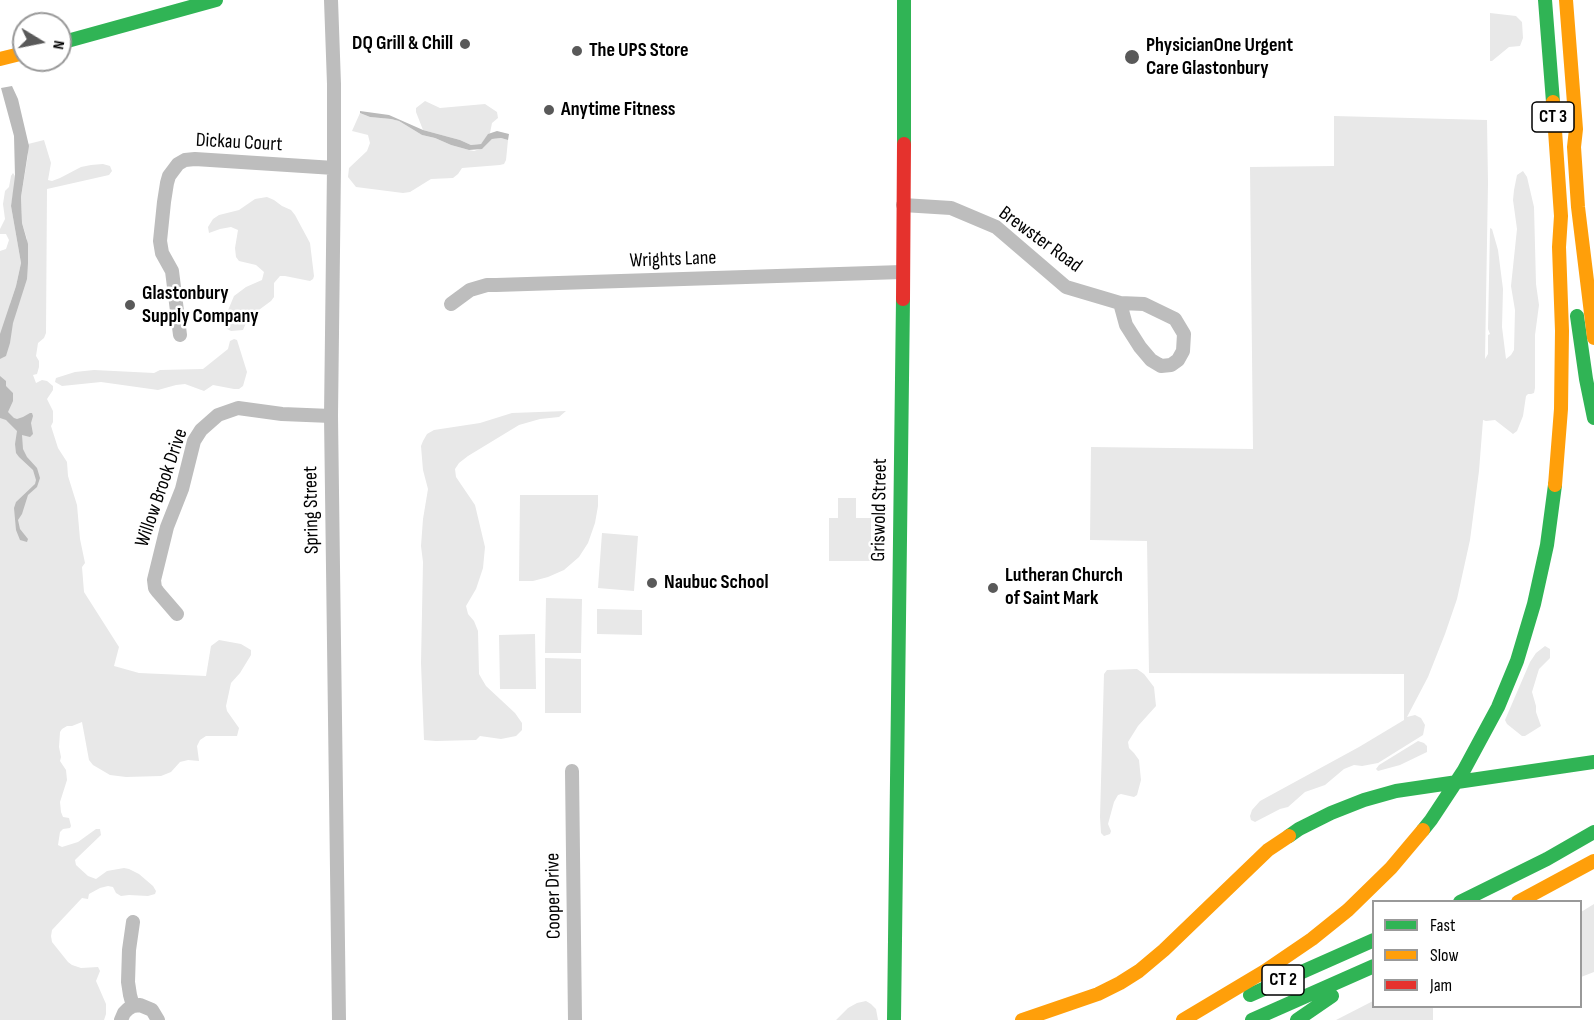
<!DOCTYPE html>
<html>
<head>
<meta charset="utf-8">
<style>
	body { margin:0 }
	#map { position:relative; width:1594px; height:1020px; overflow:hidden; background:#fff; font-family:"Sofia Sans Condensed",sans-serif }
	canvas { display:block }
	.legend { position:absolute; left:1372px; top:900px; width:210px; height:108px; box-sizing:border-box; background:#fff; border:2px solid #999; margin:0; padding:8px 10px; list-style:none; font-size:18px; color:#000 }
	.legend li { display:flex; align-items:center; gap:12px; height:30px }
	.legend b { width:30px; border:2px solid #999 }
	.north { position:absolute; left:12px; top:12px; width:60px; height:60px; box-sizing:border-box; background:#fff; border:2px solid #999; border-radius:50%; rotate:100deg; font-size:16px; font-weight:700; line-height:24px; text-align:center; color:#000 }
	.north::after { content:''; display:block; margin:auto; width:21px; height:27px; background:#595959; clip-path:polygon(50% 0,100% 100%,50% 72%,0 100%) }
</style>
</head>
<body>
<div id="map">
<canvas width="1594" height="1020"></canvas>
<ul class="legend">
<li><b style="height:8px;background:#30b455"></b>Fast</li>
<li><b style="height:8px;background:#ff9f0a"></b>Slow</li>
<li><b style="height:8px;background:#e5322d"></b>Jam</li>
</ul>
<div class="north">N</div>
</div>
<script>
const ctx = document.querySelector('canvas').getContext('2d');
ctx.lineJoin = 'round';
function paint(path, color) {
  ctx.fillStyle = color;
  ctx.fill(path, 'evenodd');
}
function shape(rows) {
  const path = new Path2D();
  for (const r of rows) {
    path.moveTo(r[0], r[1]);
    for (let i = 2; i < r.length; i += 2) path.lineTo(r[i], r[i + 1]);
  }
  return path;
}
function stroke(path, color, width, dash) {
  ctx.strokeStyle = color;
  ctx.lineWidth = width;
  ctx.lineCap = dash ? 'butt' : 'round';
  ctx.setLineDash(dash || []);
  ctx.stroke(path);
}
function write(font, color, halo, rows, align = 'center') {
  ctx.font = font + ' "Sofia Sans Condensed",sans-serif';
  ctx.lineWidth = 5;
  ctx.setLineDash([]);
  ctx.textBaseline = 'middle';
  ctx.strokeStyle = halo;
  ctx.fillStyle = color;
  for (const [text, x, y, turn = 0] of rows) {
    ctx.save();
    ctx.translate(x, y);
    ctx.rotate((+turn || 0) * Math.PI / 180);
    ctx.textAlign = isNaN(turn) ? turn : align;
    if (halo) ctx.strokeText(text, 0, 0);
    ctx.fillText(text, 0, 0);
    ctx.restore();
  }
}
paint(shape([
	[1490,13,1516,16,1522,22,1523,38,1520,46,1509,47,1492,61,1490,61],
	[425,101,440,108,485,104,497,112,498,118,492,123,490,133,481,144,471,145,460,140,423,130,416,112,416,108],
	[360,113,370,117,391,119,399,121,422,135,435,138,451,145,469,150,474,151,483,148,492,139,501,138,508,140,506,160,504,164,500,165,462,168,458,174,453,178,431,179,410,192,403,193,356,187,348,177,349,168,367,151,370,143,368,135,352,131],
	[1334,116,1487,120,1488,183,1485,359,1488,354,1488,335,1490,334,1488,329,1490,228,1492,229,1498,250,1503,289,1502,327,1506,359,1511,355,1514,350,1515,310,1511,286,1517,229,1513,200,1514,190,1517,175,1523,171,1527,177,1534,207,1536,284,1539,305,1535,335,1535,388,1534,393,1531,394,1528,394,1526,396,1523,416,1517,431,1513,434,1495,420,1486,421,1483,420,1479,471,1470,540,1457,599,1445,634,1428,677,1407,717,1415,715,1421,718,1425,725,1423,735,1378,763,1362,766,1354,765,1344,769,1325,785,1305,792,1288,807,1280,809,1255,822,1251,820,1250,816,1252,810,1260,801,1359,747,1404,720,1404,674,1149,673,1147,541,1090,540,1091,447,1253,449,1250,167,1334,166],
	[44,140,51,163,48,180,52,181,60,178,81,167,91,165,103,164,110,166,112,171,109,175,47,189,46,333,44,338,38,343,36,356,39,361,39,367,37,374,33,375,36,383,42,380,47,381,53,386,53,390,47,399,53,411,53,422,51,426,58,448,67,462,68,476,77,505,80,539,85,563,82,567,84,592,119,647,114,666,139,673,206,676,211,646,219,640,241,644,251,650,251,655,240,673,231,683,226,706,227,711,239,728,237,736,206,736,200,740,197,746,199,761,188,760,180,762,171,772,161,776,126,777,110,775,93,765,89,760,82,722,72,726,67,726,62,729,60,732,59,747,61,757,60,761,66,770,67,780,60,802,61,812,63,817,69,818,71,826,70,828,63,829,60,832,58,845,62,847,78,842,96,829,100,829,101,835,77,858,75,860,76,865,88,876,96,879,107,871,124,868,129,869,139,874,153,886,156,891,155,894,148,896,129,895,121,896,116,893,113,887,108,886,100,888,89,894,88,899,82,898,52,930,51,936,52,942,68,962,72,965,81,968,98,967,100,971,96,981,106,1004,106,1014,104,1020,0,1020,0,251,6,249,9,240,6,234,0,234,0,229,5,219,3,204,5,191,9,187,11,176,13,173,15,176,15,183,11,206,21,263,16,286,10,304,18,304,27,239,22,223,21,197,28,155,28,144],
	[267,197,274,200,282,206,291,210,295,215,310,243,314,276,313,279,310,281,285,276,280,276,274,283,274,297,271,301,248,318,243,330,231,331,227,329,224,320,234,296,246,287,262,280,264,272,256,265,239,261,236,257,235,248,238,230,231,227,220,229,209,233,208,227,213,219,219,215,239,210,255,199],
	[234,339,237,340,247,372,243,386,239,389,234,389,213,385,204,391,185,384,176,385,158,390,101,382,62,386,55,382,56,378,75,372,94,370,154,373,160,370,203,369,228,349,230,341],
	[566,411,559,417,540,419,519,425,468,456,459,463,455,469,456,477,475,505,485,547,483,568,476,589,466,606,468,614,474,621,478,631,479,674,486,686,515,713,522,723,522,730,516,736,501,739,480,736,476,740,436,741,424,740,421,663,423,562,421,546,423,519,428,489,423,470,421,446,423,441,427,434,434,430,480,423,512,413],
	[520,495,598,495,598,506,595,523,588,543,579,557,564,570,548,577,533,581,519,581],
	[838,498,856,498,856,518,871,518,871,561,829,561,829,518,838,518],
	[602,533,638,536,634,591,598,588],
	[546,598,582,599,581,653,545,653],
	[597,609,642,610,642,635,597,634],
	[535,634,536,689,500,689,499,635],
	[1545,646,1550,649,1550,658,1539,669,1532,692,1536,706,1536,712,1541,726,1525,736,1522,736,1507,724,1505,720,1530,662,1536,653],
	[545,658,581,659,581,713,545,713],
	[1137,669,1144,674,1154,687,1156,706,1138,726,1128,742,1129,748,1134,753,1139,760,1141,780,1137,795,1134,797,1121,794,1118,795,1114,802,1108,824,1111,831,1110,834,1104,836,1101,833,1100,817,1104,674,1107,670],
	[1418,741,1424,743,1427,746,1427,752,1400,765,1378,771,1376,769,1379,765],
	[1594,904,1594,972,1581,977,1581,912],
	[866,1001,871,1004,876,1009,878,1020,836,1020,848,1008,857,1003],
	[1373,1001,1374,1006,1433,1007,1433,1020,1336,1020]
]), '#e8e8e8');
paint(shape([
	[12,86,18,99,29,146,21,197,22,223,28,244,28,263,27,279,13,323,10,343,6,356,0,359,0,334,16,286,21,263,11,206,15,176,14,136,1,88],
	[360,111,389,115,423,130,460,140,471,145,481,144,488,134,497,131,509,134,508,140,501,138,492,139,482,149,469,150,451,145,435,138,422,135,399,121,391,119,370,117,360,113],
	[0,376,6,381,6,386,13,393,13,401,8,412,14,418,17,419,23,417,30,413,32,413,33,416,31,423,33,434,30,437,22,435,23,449,27,457,37,468,40,478,37,487,28,495,22,514,18,520,20,529,28,539,27,542,20,540,16,530,14,508,16,502,35,484,36,480,33,470,19,457,16,453,15,444,17,431,6,420,0,418]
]), '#bababa');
stroke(shape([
	[331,0,334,84,334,168,331,416,339,1020],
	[903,205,951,208,996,227,1066,287,1120,303,1144,304,1175,319,1184,334,1183,351,1178,360,1171,365,1161,366,1151,360,1140,347,1126,325,1120,303],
	[451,304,470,290,487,285,496,285,902,272],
	[180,335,172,271,162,253,160,241,164,202,167,183,169,176,178,164,185,160,195,159,334,168],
	[177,614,158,592,155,588,154,580,167,527,182,489,194,441,201,430,218,415,238,408,282,414,331,416],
	[572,771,575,1020],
	[133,922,129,950,128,982,130,995,133,1006],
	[121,1020,124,1013,128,1009,133,1006,140,1005,152,1010,158,1020]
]), '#bdbdbd', 14);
stroke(shape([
	[904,0,904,144],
	[1545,0,1553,102],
	[60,43,216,0],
	[1577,316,1586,379,1594,418],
	[1423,830,1431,820,1464,770,1498,707,1517,661,1534,604,1547,545,1555,485],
	[1289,836,1299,829,1331,813,1364,800,1396,791,1594,762],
	[1460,902,1547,859,1594,832],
	[1250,995,1374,940],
	[894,1020,903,299],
	[1252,1020,1374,966],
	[1297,1020,1332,996]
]), '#30b455', 14);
stroke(shape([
	[1566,0,1576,129,1574,147,1578,207,1594,338],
	[0,59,24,53],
	[1553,102,1561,216,1559,247,1562,331,1561,409,1555,485],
	[1518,902,1594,861],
	[1022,1020,1098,994,1120,983,1139,971,1164,950,1268,850,1289,836],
	[1183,1020,1265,971,1312,939,1348,910,1391,868,1423,830]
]), '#ff9f0a', 14);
stroke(shape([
	[903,299,904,144]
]), '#e5322d', 14);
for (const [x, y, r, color] of [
	[465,44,6,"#595959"],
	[577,51,6,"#595959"],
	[1132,57,8,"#595959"],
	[549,110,6,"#595959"],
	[130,305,6,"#595959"],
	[652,583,6,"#595959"],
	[993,588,6,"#595959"]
]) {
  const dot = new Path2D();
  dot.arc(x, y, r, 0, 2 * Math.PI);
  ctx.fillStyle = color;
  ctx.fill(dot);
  stroke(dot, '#fff', 2);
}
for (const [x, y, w] of [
	[1553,117,42],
	[1283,980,42]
]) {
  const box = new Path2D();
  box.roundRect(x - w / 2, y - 15, w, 30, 4.5);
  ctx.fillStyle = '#fff';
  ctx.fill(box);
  stroke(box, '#000', 1.5);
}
write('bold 18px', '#000', null, [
	["CT 3",1553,117],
	["CT 2",1283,980]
]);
write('bold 20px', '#000', '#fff', [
	["DQ Grill & Chill",453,44,"right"],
	["PhysicianOne Urgent",1146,46],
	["Care Glastonbury",1146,69],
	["The UPS Store",589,51],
	["Anytime Fitness",561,110],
	["Glastonbury",142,294],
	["Supply Company",142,317],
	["Lutheran Church",1005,576],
	["of Saint Mark",1005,599],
	["Naubuc School",664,583]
], 'left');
write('20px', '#000', '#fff', [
	["Dickau Court",239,143,3],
	["Brewster Road",1040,240,36],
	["Wrights Lane",673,260,-2],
	["Willow Brook Drive",162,488,-71],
	["Spring Street",312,510,-91],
	["Griswold Street",880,510,-89],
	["Cooper Drive",554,896,-91]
]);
</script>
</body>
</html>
